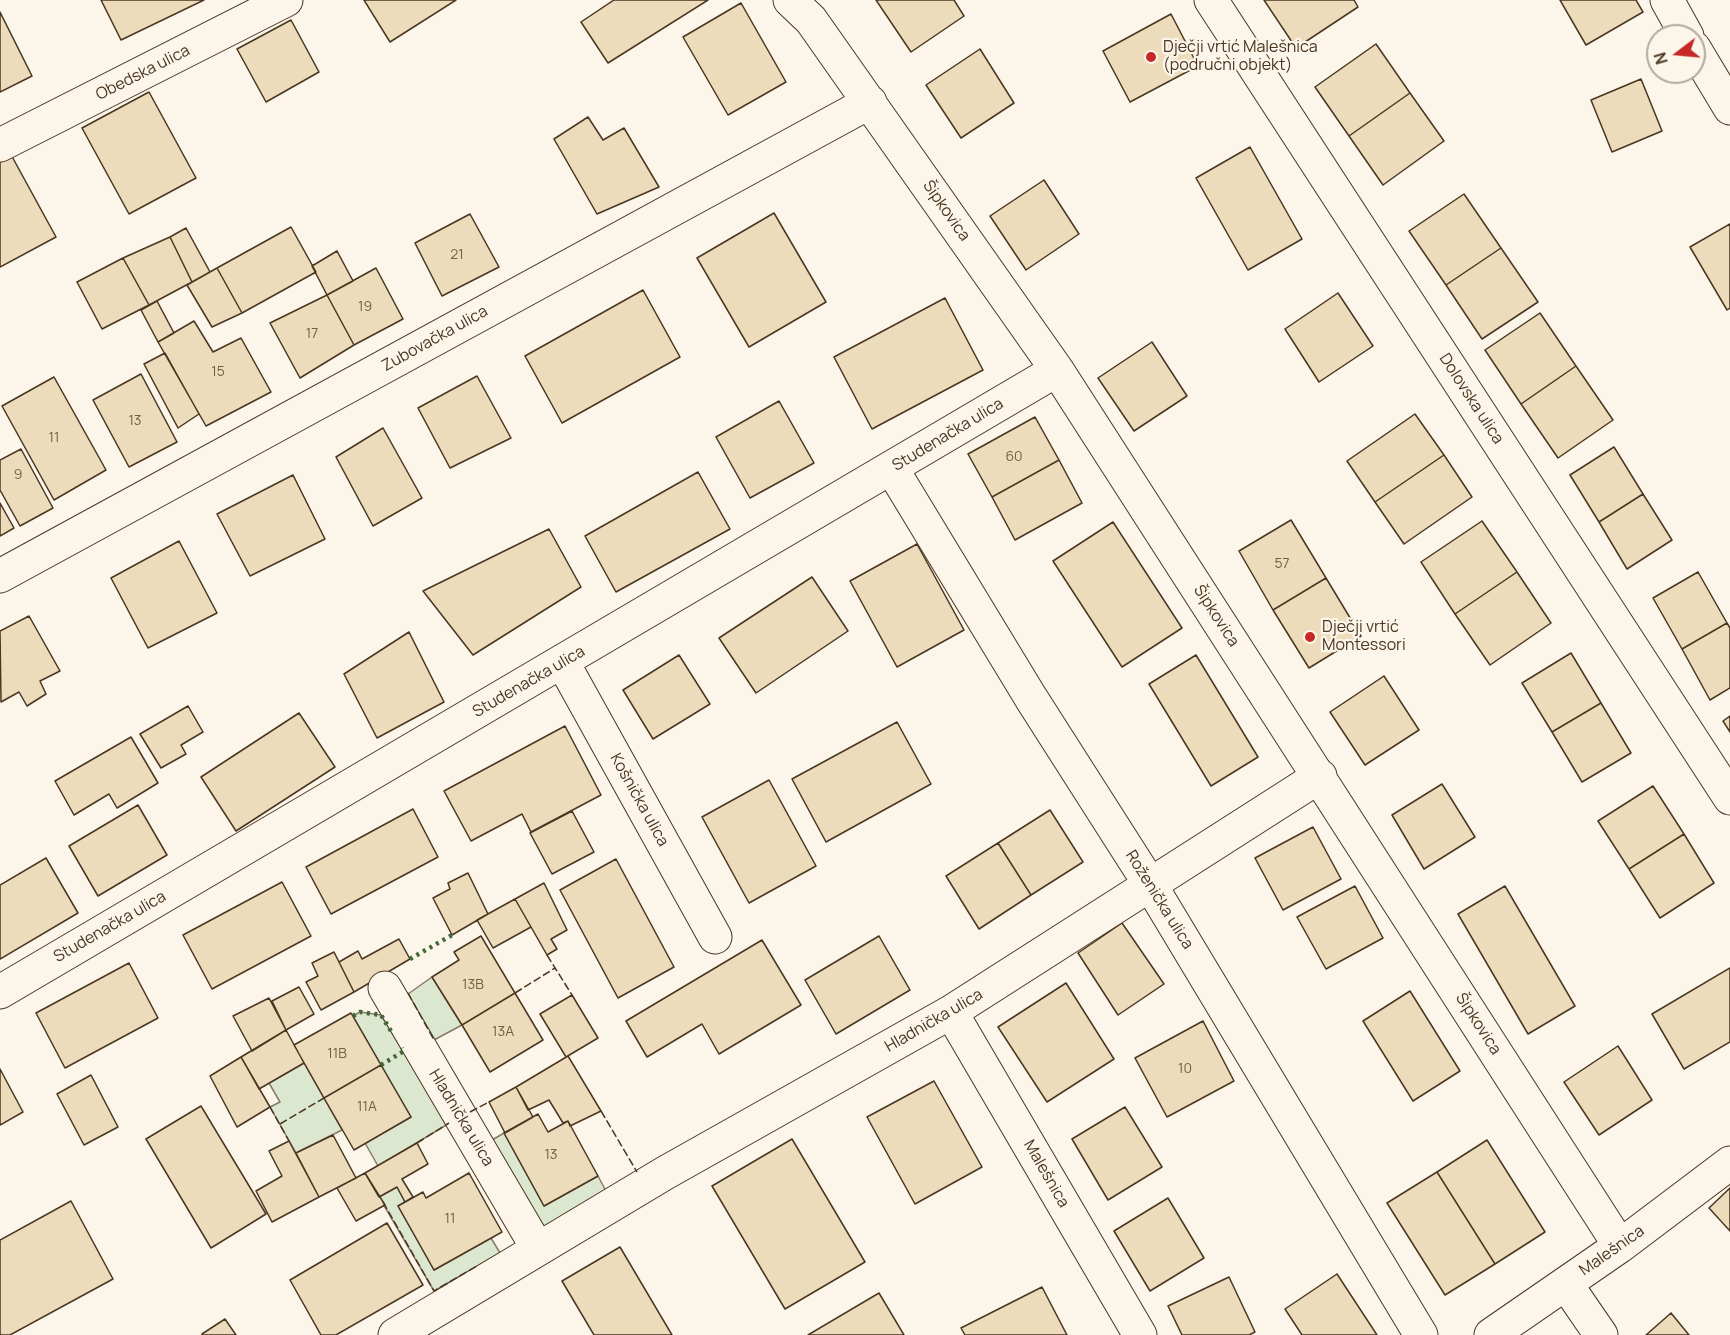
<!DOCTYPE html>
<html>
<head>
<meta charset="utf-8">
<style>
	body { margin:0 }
	#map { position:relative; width:1730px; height:1335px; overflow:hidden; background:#fbf6e9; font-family:Manrope,sans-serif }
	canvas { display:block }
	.north { position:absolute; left:1646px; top:24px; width:60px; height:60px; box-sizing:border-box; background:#fbf6e9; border:2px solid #b4a999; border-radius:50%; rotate:254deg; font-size:16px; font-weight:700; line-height:24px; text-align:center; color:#4a3520 }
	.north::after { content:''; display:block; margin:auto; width:21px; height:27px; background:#c62828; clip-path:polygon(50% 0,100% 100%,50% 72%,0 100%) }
</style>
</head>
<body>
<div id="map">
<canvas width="1730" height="1335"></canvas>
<div class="north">N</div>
</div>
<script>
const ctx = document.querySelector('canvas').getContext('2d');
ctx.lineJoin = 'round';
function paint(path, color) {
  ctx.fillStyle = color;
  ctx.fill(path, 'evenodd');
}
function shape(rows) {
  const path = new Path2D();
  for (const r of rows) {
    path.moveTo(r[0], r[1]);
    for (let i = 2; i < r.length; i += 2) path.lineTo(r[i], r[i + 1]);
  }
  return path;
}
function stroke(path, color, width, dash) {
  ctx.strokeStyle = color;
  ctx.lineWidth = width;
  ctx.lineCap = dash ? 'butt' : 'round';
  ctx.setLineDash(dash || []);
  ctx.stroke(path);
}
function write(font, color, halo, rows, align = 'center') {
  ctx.font = font + ' Manrope,sans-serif';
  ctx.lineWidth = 4.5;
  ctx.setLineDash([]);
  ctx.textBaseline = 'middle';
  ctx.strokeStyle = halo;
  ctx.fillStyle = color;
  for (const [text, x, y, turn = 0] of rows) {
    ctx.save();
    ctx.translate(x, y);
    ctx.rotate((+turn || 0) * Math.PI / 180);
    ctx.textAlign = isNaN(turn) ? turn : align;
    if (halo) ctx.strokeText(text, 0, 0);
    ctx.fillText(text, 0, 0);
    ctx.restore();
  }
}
const green = shape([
	[432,977,462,1025,434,1040,408,994,432,977],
	[360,1012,381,1015,448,1124,378,1166,365,1143,411,1117,353,1016,360,1012],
	[304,1063,342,1130,296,1153,270,1107,280,1102,269,1083,304,1063],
	[504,1133,544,1206,598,1176,606,1191,536,1232,487,1143,504,1133],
	[397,1187,405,1202,398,1206,434,1270,491,1238,500,1253,434,1291,379,1197,397,1187]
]);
paint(green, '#dce7d0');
stroke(green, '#887966', 1.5);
const building = shape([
	[101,0,204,0,121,40,101,0],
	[364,0,456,0,390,42,364,0],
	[614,0,708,0,608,63,581,22,614,0],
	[876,0,954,0,964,16,911,52,876,0],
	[1264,0,1354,0,1358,7,1296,48,1264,0],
	[1560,0,1636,0,1643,12,1586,45,1560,0],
	[741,3,786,82,728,115,683,37,741,3],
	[0,12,32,76,0,92,0,12],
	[1171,14,1198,66,1130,102,1103,51,1171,14],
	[291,20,319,72,266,102,237,49,291,20],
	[1376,44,1410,93,1349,136,1315,87,1376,44],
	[980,49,1014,103,961,138,926,85,980,49],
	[1641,79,1662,131,1612,152,1591,100,1641,79],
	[149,92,196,178,129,214,82,128,149,92],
	[1410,93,1444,141,1383,185,1349,136,1410,93],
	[588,117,603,140,624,128,659,187,597,214,554,139,588,117],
	[1250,147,1302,239,1248,270,1196,178,1250,147],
	[9,151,56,237,0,267,0,155,9,151],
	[1044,180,1079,234,1026,270,990,216,1044,180],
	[1464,194,1501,248,1446,285,1409,231,1464,194],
	[774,213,826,302,749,347,697,258,774,213],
	[470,214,499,267,442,296,415,243,470,214],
	[1730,224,1730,308,1727,310,1690,247,1730,224],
	[291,227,316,272,242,313,217,268,291,227],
	[186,228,210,272,192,282,170,237,186,228],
	[170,237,192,282,149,305,123,258,170,237],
	[1501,248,1538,302,1482,339,1446,285,1501,248],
	[337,251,353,281,327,295,312,266,337,251],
	[123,258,149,305,102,329,77,282,123,258],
	[217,268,242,313,212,327,187,285,217,268],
	[376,268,403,319,354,345,327,295,376,268],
	[643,290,680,357,562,423,525,356,643,290],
	[1338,293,1373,346,1319,382,1285,329,1338,293],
	[327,295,354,345,300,378,270,323,327,295],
	[945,298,983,370,872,429,834,357,945,298],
	[157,301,174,333,158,342,141,310,157,301],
	[1540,313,1576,366,1521,404,1485,350,1540,313],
	[194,321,213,352,241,338,271,392,206,426,158,342,194,321],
	[1152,342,1187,396,1134,431,1098,378,1152,342],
	[165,353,199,414,178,428,144,364,165,353],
	[1576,366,1613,420,1558,458,1521,404,1576,366],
	[141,374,177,442,129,467,93,400,141,374],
	[477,376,511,438,450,468,418,408,477,376],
	[54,377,106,470,54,500,2,406,54,377],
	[779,401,814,463,750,498,716,437,779,401],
	[1415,414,1444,455,1375,502,1347,461,1415,414],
	[1035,417,1059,460,992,497,968,454,1035,417],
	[383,428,422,498,373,526,336,457,383,428],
	[1614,447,1643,494,1599,522,1570,475,1614,447],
	[21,449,53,508,20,526,0,490,0,460,21,449],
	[1444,455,1472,497,1404,544,1375,502,1444,455],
	[1059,460,1082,503,1015,540,992,497,1059,460],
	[698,472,730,529,616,592,585,536,698,472],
	[293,475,325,539,250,576,217,514,293,475],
	[1643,494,1672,540,1627,569,1599,522,1643,494],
	[0,503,14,528,0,536,0,503],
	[1291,520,1326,578,1273,610,1239,551,1291,520],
	[1482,521,1517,572,1455,614,1421,562,1482,521],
	[1113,522,1182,628,1122,667,1053,561,1113,522],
	[549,529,581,587,473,655,423,591,549,529],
	[179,541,217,613,148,648,111,578,179,541],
	[917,544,964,630,897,667,850,581,917,544],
	[1517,572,1551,623,1490,665,1455,614,1517,572],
	[1698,572,1727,623,1682,649,1653,598,1698,572],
	[812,577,848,631,756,693,719,638,812,577],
	[1326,578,1361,636,1309,668,1273,610,1326,578],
	[29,616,60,671,40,681,46,694,27,706,19,692,1,702,0,631,29,616],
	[1727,623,1730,628,1730,688,1710,700,1682,649,1727,623],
	[409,632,444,702,377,738,344,674,409,632],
	[1571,653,1601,703,1552,732,1522,683,1571,653],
	[679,655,710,704,653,739,623,690,679,655],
	[1196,655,1258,757,1211,786,1149,684,1196,655],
	[1384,676,1419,730,1365,765,1330,712,1384,676],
	[1601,703,1631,753,1582,782,1552,732,1601,703],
	[188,706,203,732,181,745,186,754,161,768,140,734,188,706],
	[299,713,335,767,236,831,201,777,299,713],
	[1730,716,1730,732,1723,721,1730,716],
	[897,722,931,784,826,842,792,779,897,722],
	[565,726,601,795,531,832,522,814,471,841,444,791,565,726],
	[131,737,158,783,117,808,109,794,74,815,55,781,131,737],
	[769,780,816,866,749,903,702,817,769,780],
	[1442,784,1475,837,1424,869,1392,815,1442,784],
	[1653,786,1684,834,1629,869,1598,821,1653,786],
	[138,805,167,855,98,896,69,846,138,805],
	[413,809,438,857,331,914,306,867,413,809],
	[1050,810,1083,862,1031,895,998,843,1050,810],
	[572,811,594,852,552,874,530,833,572,811],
	[1313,827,1341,879,1283,910,1255,858,1313,827],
	[1684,834,1714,883,1660,918,1629,869,1684,834],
	[998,843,1031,895,979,929,946,876,998,843],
	[46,858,78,913,0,959,0,885,46,858],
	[616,859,674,967,618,998,560,890,616,859],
	[468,873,488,914,452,935,433,898,450,889,448,883,468,873],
	[282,882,311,936,212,989,183,935,282,882],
	[544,883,567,930,551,939,557,949,547,955,515,899,544,883],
	[1355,886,1383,938,1326,969,1297,917,1355,886],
	[1505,886,1575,1006,1528,1034,1458,914,1505,886],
	[515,899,531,927,493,948,477,920,515,899],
	[1122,923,1164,984,1118,1015,1078,953,1122,923],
	[481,936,515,993,462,1025,432,977,459,960,454,952,481,936],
	[879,936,910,990,836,1034,805,980,879,936],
	[399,939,410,959,354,992,339,962,358,951,362,959,399,939],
	[762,940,801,1005,719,1054,702,1024,647,1057,626,1021,762,940],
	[334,952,354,992,321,1010,306,982,318,976,312,963,334,952],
	[129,963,158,1018,65,1068,36,1013,129,963],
	[1730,968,1730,1042,1684,1069,1652,1014,1730,968],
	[1066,983,1114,1059,1047,1102,998,1027,1066,983],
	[299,987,314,1014,286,1030,272,1001,299,987],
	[1410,991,1460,1071,1413,1101,1363,1021,1410,991],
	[515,993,543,1040,490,1072,462,1025,515,993],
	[572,995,598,1038,566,1057,540,1014,572,995],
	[269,998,286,1030,252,1051,233,1016,269,998],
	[351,1013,381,1065,324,1098,294,1045,351,1013],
	[1203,1021,1234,1081,1167,1117,1135,1058,1203,1021],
	[286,1030,304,1063,259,1089,241,1057,286,1030],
	[1618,1046,1652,1100,1599,1135,1564,1082,1618,1046],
	[568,1056,601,1111,570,1126,568,1121,563,1123,549,1100,528,1110,516,1087,568,1056],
	[241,1057,270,1107,237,1127,210,1076,241,1057],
	[381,1065,411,1117,354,1150,324,1098,381,1065],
	[0,1069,23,1112,0,1125,0,1069],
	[91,1075,118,1127,84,1145,57,1094,91,1075],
	[934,1081,982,1167,915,1204,867,1117,934,1081],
	[516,1087,533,1117,505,1133,489,1102,516,1087],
	[201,1106,266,1214,211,1248,146,1139,201,1106],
	[1125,1107,1162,1167,1108,1200,1072,1139,1125,1107],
	[538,1114,548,1132,568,1121,598,1176,544,1206,504,1133,538,1114],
	[333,1135,356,1178,319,1197,296,1153,333,1135],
	[792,1139,865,1262,785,1309,712,1186,792,1139],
	[1487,1140,1545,1232,1495,1264,1437,1172,1487,1140],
	[289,1141,319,1197,272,1222,256,1191,282,1176,269,1151,289,1141],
	[417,1143,428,1164,402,1179,413,1197,405,1202,397,1187,379,1197,365,1173,417,1143],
	[1437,1172,1495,1264,1445,1295,1387,1203,1437,1172],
	[365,1173,385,1205,356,1221,337,1188,365,1173],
	[469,1173,502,1232,434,1270,398,1206,423,1192,426,1198,469,1173],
	[1730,1188,1730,1231,1709,1208,1730,1188],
	[1168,1198,1204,1258,1150,1291,1114,1231,1168,1198],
	[71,1201,113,1279,10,1335,0,1335,0,1240,71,1201],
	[387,1223,423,1285,336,1335,321,1335,290,1280,387,1223],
	[620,1247,672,1335,594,1335,562,1281,620,1247],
	[1337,1274,1377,1335,1302,1335,1285,1309,1337,1274],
	[1229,1277,1255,1332,1249,1335,1182,1335,1168,1306,1229,1277],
	[1042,1287,1067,1335,965,1335,961,1328,1042,1287],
	[879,1293,904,1335,808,1335,879,1293],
	[1671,1313,1689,1335,1646,1335,1671,1313],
	[225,1319,236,1335,202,1335,202,1334,225,1319]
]);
paint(building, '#ecdcbc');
stroke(building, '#4a3520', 1.5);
const minor = shape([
	[790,0,811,20,1057,370,1620,1246],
	[1211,0,1730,798],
	[1667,0,1687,36],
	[1694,48,1730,108],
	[0,145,286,0],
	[892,469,1031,698,1151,886,1421,1335],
	[0,576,870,102],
	[563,663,715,937],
	[385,988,538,1249],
	[0,992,1057,370],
	[951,1012,1140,1335],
	[1566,1284,1601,1335],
	[395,1335,665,1173,951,1012,1320,776],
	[1491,1335,1620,1246,1730,1163]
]);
stroke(minor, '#4a3520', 35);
stroke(minor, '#fbf6e9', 33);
stroke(shape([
	[410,959,452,935],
	[353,1016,360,1012,381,1015,391,1031],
	[381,1065,404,1051,402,1048]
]), '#436837', 4.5, [3, 4.5]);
stroke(shape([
	[547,955,572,995],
	[408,993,434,1040],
	[515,993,555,968],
	[270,1107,289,1141],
	[601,1111,637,1172],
	[470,1112,489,1102],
	[280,1124,324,1098],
	[417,1143,449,1123],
	[383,1202,434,1291,477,1266]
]), '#4a3520', 1.5, [8, 3]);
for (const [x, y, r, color] of [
	[1151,57,6,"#c62828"],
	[1310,637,6,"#c62828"]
]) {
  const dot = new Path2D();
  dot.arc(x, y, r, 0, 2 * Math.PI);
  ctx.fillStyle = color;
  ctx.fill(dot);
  stroke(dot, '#fbf6e9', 2);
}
write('14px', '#725f47', null, [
	["21",457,255],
	["19",365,307],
	["17",312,334],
	["15",218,372],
	["13",135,421],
	["11",54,438],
	["60",1014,457],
	["9",18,475],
	["57",1282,564],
	["13B",473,985],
	["13A",503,1032],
	["11B",337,1054],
	["10",1185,1069],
	["11A",367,1107],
	["13",551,1155],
	["11",450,1219]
]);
write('16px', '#4a3520', '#fbf6e9', [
	["Dječji vrtić Malešnica",1163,48],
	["(područni objekt)",1163,66],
	["Dječji vrtić",1322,628],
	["Montessori",1322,646]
], 'left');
write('16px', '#4a3520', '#fbf6e9', [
	["Obedska ulica",143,73,-27],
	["Šipkovica",946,211,55],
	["Zubovačka ulica",435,339,-29],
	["Dolovska ulica",1471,399,57],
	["Studenačka ulica",948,435,-31],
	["Šipkovica",1216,616,57],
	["Studenačka ulica",529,682,-30],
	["Košnička ulica",639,800,61],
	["Roženička ulica",1159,900,58],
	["Studenačka ulica",110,927,-30],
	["Hladnička ulica",934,1021,-30],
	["Šipkovica",1478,1024,57],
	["Hladnička ulica",461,1118,59],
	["Malešnica",1046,1174,60],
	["Malešnica",1612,1251,-35]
]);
</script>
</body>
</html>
